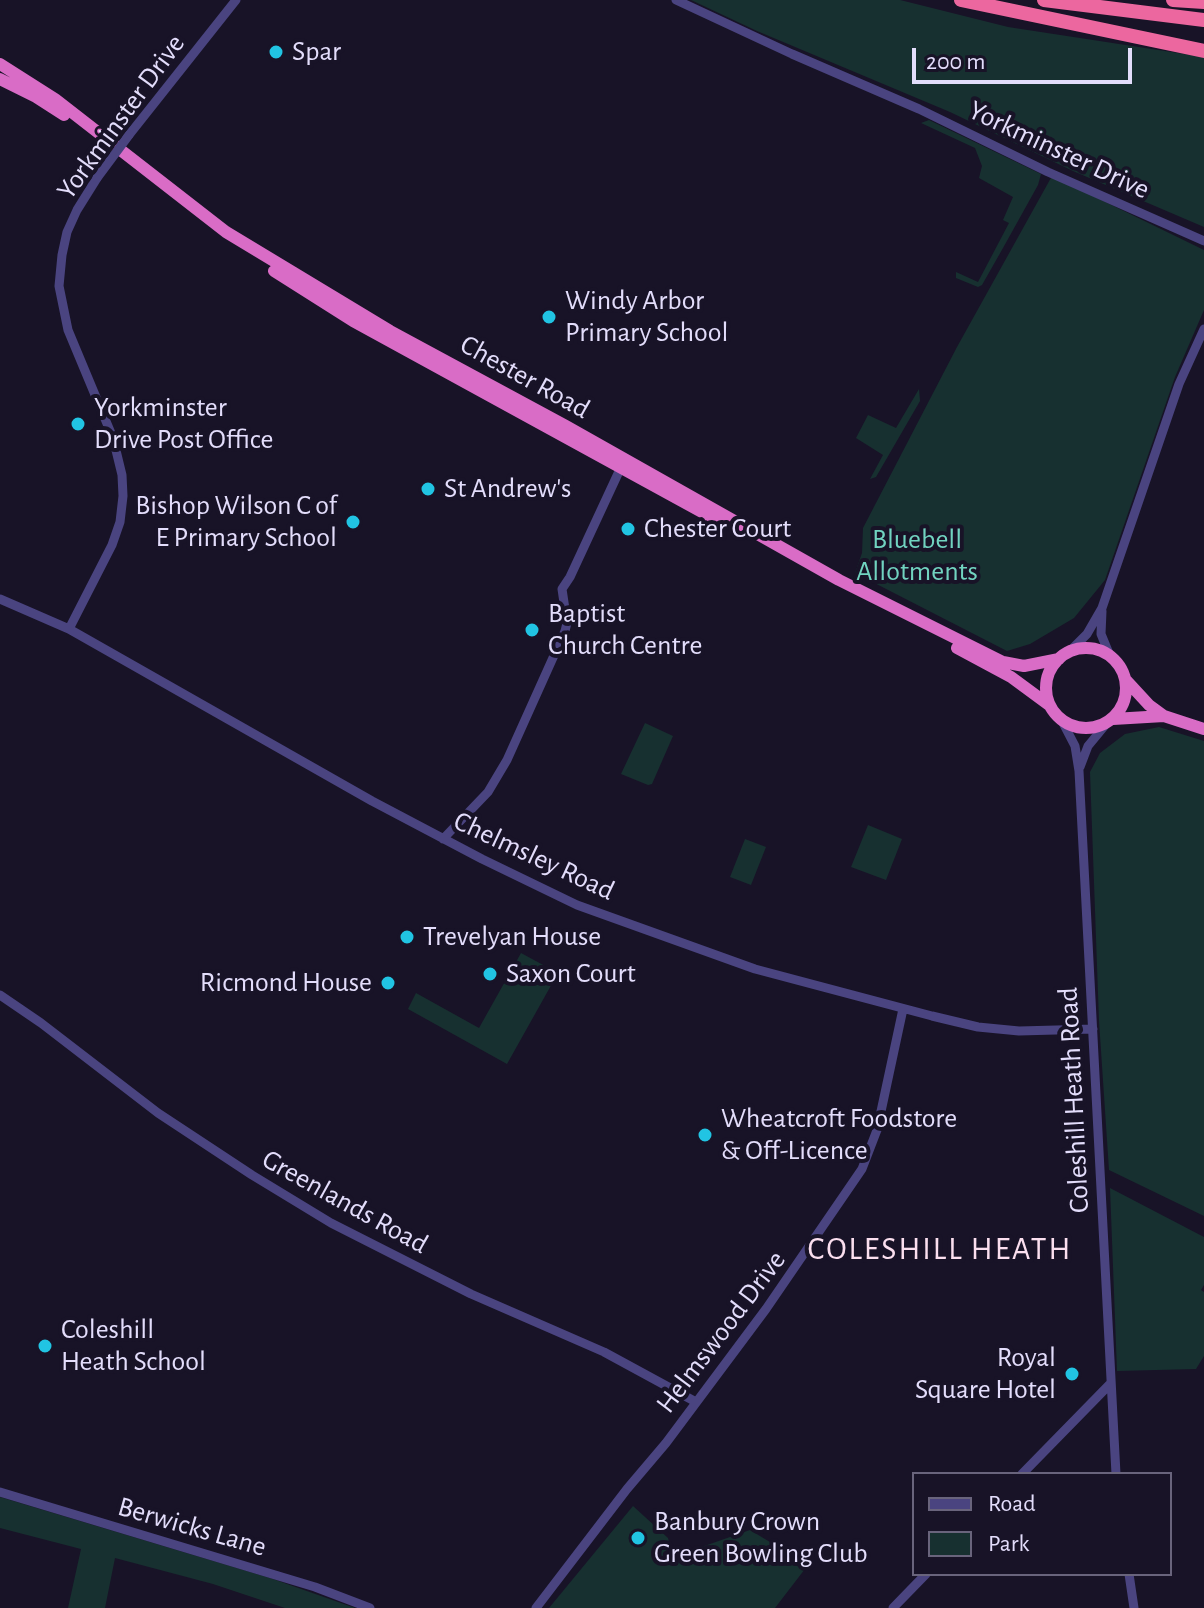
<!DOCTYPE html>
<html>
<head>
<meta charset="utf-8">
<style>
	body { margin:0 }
	#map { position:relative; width:1204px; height:1608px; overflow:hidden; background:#181327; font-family:"Alegreya Sans",sans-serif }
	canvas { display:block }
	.legend { position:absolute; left:912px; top:1472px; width:260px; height:104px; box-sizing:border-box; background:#181327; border:2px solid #69647c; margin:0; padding:10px 14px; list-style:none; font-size:24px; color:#e3ddfb }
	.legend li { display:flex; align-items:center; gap:16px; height:40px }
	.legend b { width:40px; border:2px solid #69647c }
	.scale { position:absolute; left:912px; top:48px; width:220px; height:36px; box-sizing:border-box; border:4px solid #e3ddfb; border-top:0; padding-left:10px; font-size:24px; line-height:28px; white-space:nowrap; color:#e3ddfb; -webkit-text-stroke:6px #181327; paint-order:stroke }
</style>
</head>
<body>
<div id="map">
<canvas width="1204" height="1608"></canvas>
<ul class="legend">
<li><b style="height:10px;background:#4a4480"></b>Road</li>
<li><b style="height:22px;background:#173030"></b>Park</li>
</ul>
<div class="scale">200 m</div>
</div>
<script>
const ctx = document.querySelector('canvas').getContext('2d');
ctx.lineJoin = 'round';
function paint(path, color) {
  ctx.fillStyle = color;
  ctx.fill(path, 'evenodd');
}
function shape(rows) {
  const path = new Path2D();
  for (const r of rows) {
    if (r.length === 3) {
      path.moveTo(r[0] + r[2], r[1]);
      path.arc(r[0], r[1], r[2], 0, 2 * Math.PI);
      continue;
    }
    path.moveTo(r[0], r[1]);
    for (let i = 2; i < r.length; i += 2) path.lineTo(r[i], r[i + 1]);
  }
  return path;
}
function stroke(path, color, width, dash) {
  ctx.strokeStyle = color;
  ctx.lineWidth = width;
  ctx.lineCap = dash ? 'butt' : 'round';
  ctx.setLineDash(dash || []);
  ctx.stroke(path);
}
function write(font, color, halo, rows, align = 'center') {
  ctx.font = font + ' "Alegreya Sans",sans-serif';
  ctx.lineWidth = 8;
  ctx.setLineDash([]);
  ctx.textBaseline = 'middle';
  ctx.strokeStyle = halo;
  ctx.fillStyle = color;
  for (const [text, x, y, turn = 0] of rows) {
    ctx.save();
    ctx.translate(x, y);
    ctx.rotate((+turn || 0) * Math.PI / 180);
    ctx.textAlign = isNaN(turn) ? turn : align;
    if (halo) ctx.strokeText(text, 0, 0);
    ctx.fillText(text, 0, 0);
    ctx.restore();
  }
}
paint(shape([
	[691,0,900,0,1008,27,1204,57,1204,227,1073,171,950,112,757,31],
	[929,120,1041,174,1038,185,1003,248,982,285,978,287,956,278,956,272,978,282,1009,223,1003,220,1013,197,979,178,982,166,975,148,921,123],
	[1052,176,1204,250,1204,310,1175,377,1105,580,1074,618,1030,644,1007,651,855,573,862,553,863,528,957,347],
	[919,389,920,401,876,477,870,479,883,455,856,438,868,415,896,428],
	[645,723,673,736,652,784,648,785,621,774],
	[1159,727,1204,741,1204,1216,1109,1170,1099,1021,1090,772,1100,753,1125,734],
	[868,825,902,839,886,880,851,867],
	[745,839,766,847,751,885,730,877],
	[521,953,558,973,507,1064,408,1009,416,993,479,1028],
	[1110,1188,1204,1237,1204,1285,1201,1290,1204,1292,1204,1356,1196,1369,1117,1371],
	[0,1497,270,1578,355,1608,285,1608,213,1584,115,1558,105,1608,68,1608,81,1549,0,1528],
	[633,1506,668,1538,673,1557,750,1530,808,1565,775,1608,549,1608]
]), '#173030');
stroke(shape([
	[676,0,792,54,919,109,1048,172,1204,241],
	[129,135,236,0],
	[0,599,69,629,372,801,482,859,577,905,755,969,932,1016,978,1027,1019,1031,1093,1029],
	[1102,611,1101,634,1110,656],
	[69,629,112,545,120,522,123,496,122,475,113,438,68,330,59,286,62,255,67,232,77,210,97,178],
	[1069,652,1087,634,1102,608,1179,384,1204,329],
	[1062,721,1075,746,1079,771,1116,1474],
	[1080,767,1088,746,1107,723],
	[443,839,488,792,507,760,565,631,567,623,562,589,570,577,622,465],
	[0,995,41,1023,158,1113,252,1175,331,1223,471,1294,604,1352,696,1402],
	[1022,1474,1111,1383],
	[0,1492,315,1587,370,1608],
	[1129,1574,1134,1608],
	[536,1608,627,1489,666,1443,766,1309,862,1169,877,1130,903,1009],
	[893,1608,926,1574]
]), '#4a4480', 9);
stroke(shape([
	[0,64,55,99,226,232,390,331,566,426,839,580,1003,662,1024,666,1059,659],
	[0,79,36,97,64,115],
	[274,271,353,321,722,523],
	[1086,688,40],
	[957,648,1011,677,1049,705],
	[1125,679,1149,705,1164,716,1204,729],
	[1113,719,1164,716]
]), '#d96cc6', 12);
stroke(shape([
	[961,0,1204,51],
	[1044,0,1204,20],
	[1173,0,1204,2]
]), '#ec679f', 14);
stroke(shape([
	[97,178,129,135]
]), '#4a4480', 9);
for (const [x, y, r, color] of [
	[276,52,8,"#21c4e3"],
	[549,317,8,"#21c4e3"],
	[78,424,8,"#21c4e3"],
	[428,489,8,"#21c4e3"],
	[353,522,8,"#21c4e3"],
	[628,529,8,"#21c4e3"],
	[532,630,8,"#21c4e3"],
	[407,937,8,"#21c4e3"],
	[490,974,8,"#21c4e3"],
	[388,983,8,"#21c4e3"],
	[705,1135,8,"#21c4e3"],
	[45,1346,8,"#21c4e3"],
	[1072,1374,8,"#21c4e3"],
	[638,1538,8,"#21c4e3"]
]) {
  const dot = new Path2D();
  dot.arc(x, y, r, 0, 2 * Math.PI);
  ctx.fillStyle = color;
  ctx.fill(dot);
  stroke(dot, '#181327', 3);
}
write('28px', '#e3ddfb', '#181327', [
	["Spar",292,52],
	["Windy Arbor",565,301],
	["Primary School",565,333],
	["Yorkminster",94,408],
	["Drive Post Office",94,440],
	["St Andrew's",444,489],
	["Bishop Wilson C of",337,506,"right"],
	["E Primary School",337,538,"right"],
	["Chester Court",644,529],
	["Baptist",548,614],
	["Church Centre",548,646],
	["Trevelyan House",423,937],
	["Saxon Court",506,974],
	["Ricmond House",372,983,"right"],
	["Wheatcroft Foodstore",721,1119],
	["& Off-Licence",721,1151],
	["Coleshill",61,1330],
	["Heath School",61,1362],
	["Royal",1056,1358,"right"],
	["Square Hotel",1056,1390,"right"],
	["Banbury Crown",654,1522],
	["Green Bowling Club",654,1554]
], 'left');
write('28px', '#e3ddfb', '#181327', [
	["Yorkminster Drive",121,117,-54],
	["Yorkminster Drive",1059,150,25],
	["Chester Road",525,377,29],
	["Chelmsley Road",534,856,25],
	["Coleshill Heath Road",1074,1100,-93],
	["Greenlands Road",345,1202,29],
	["Helmswood Drive",721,1332,-53],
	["Berwicks Lane",192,1527,16]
]);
write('28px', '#71d3c0', '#181327', [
	["Bluebell",917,540],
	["Allotments",917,572]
]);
ctx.letterSpacing = '2px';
write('32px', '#fbdfef', '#181327', [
	["COLESHILL HEATH",940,1249]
]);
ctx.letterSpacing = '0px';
</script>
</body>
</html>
